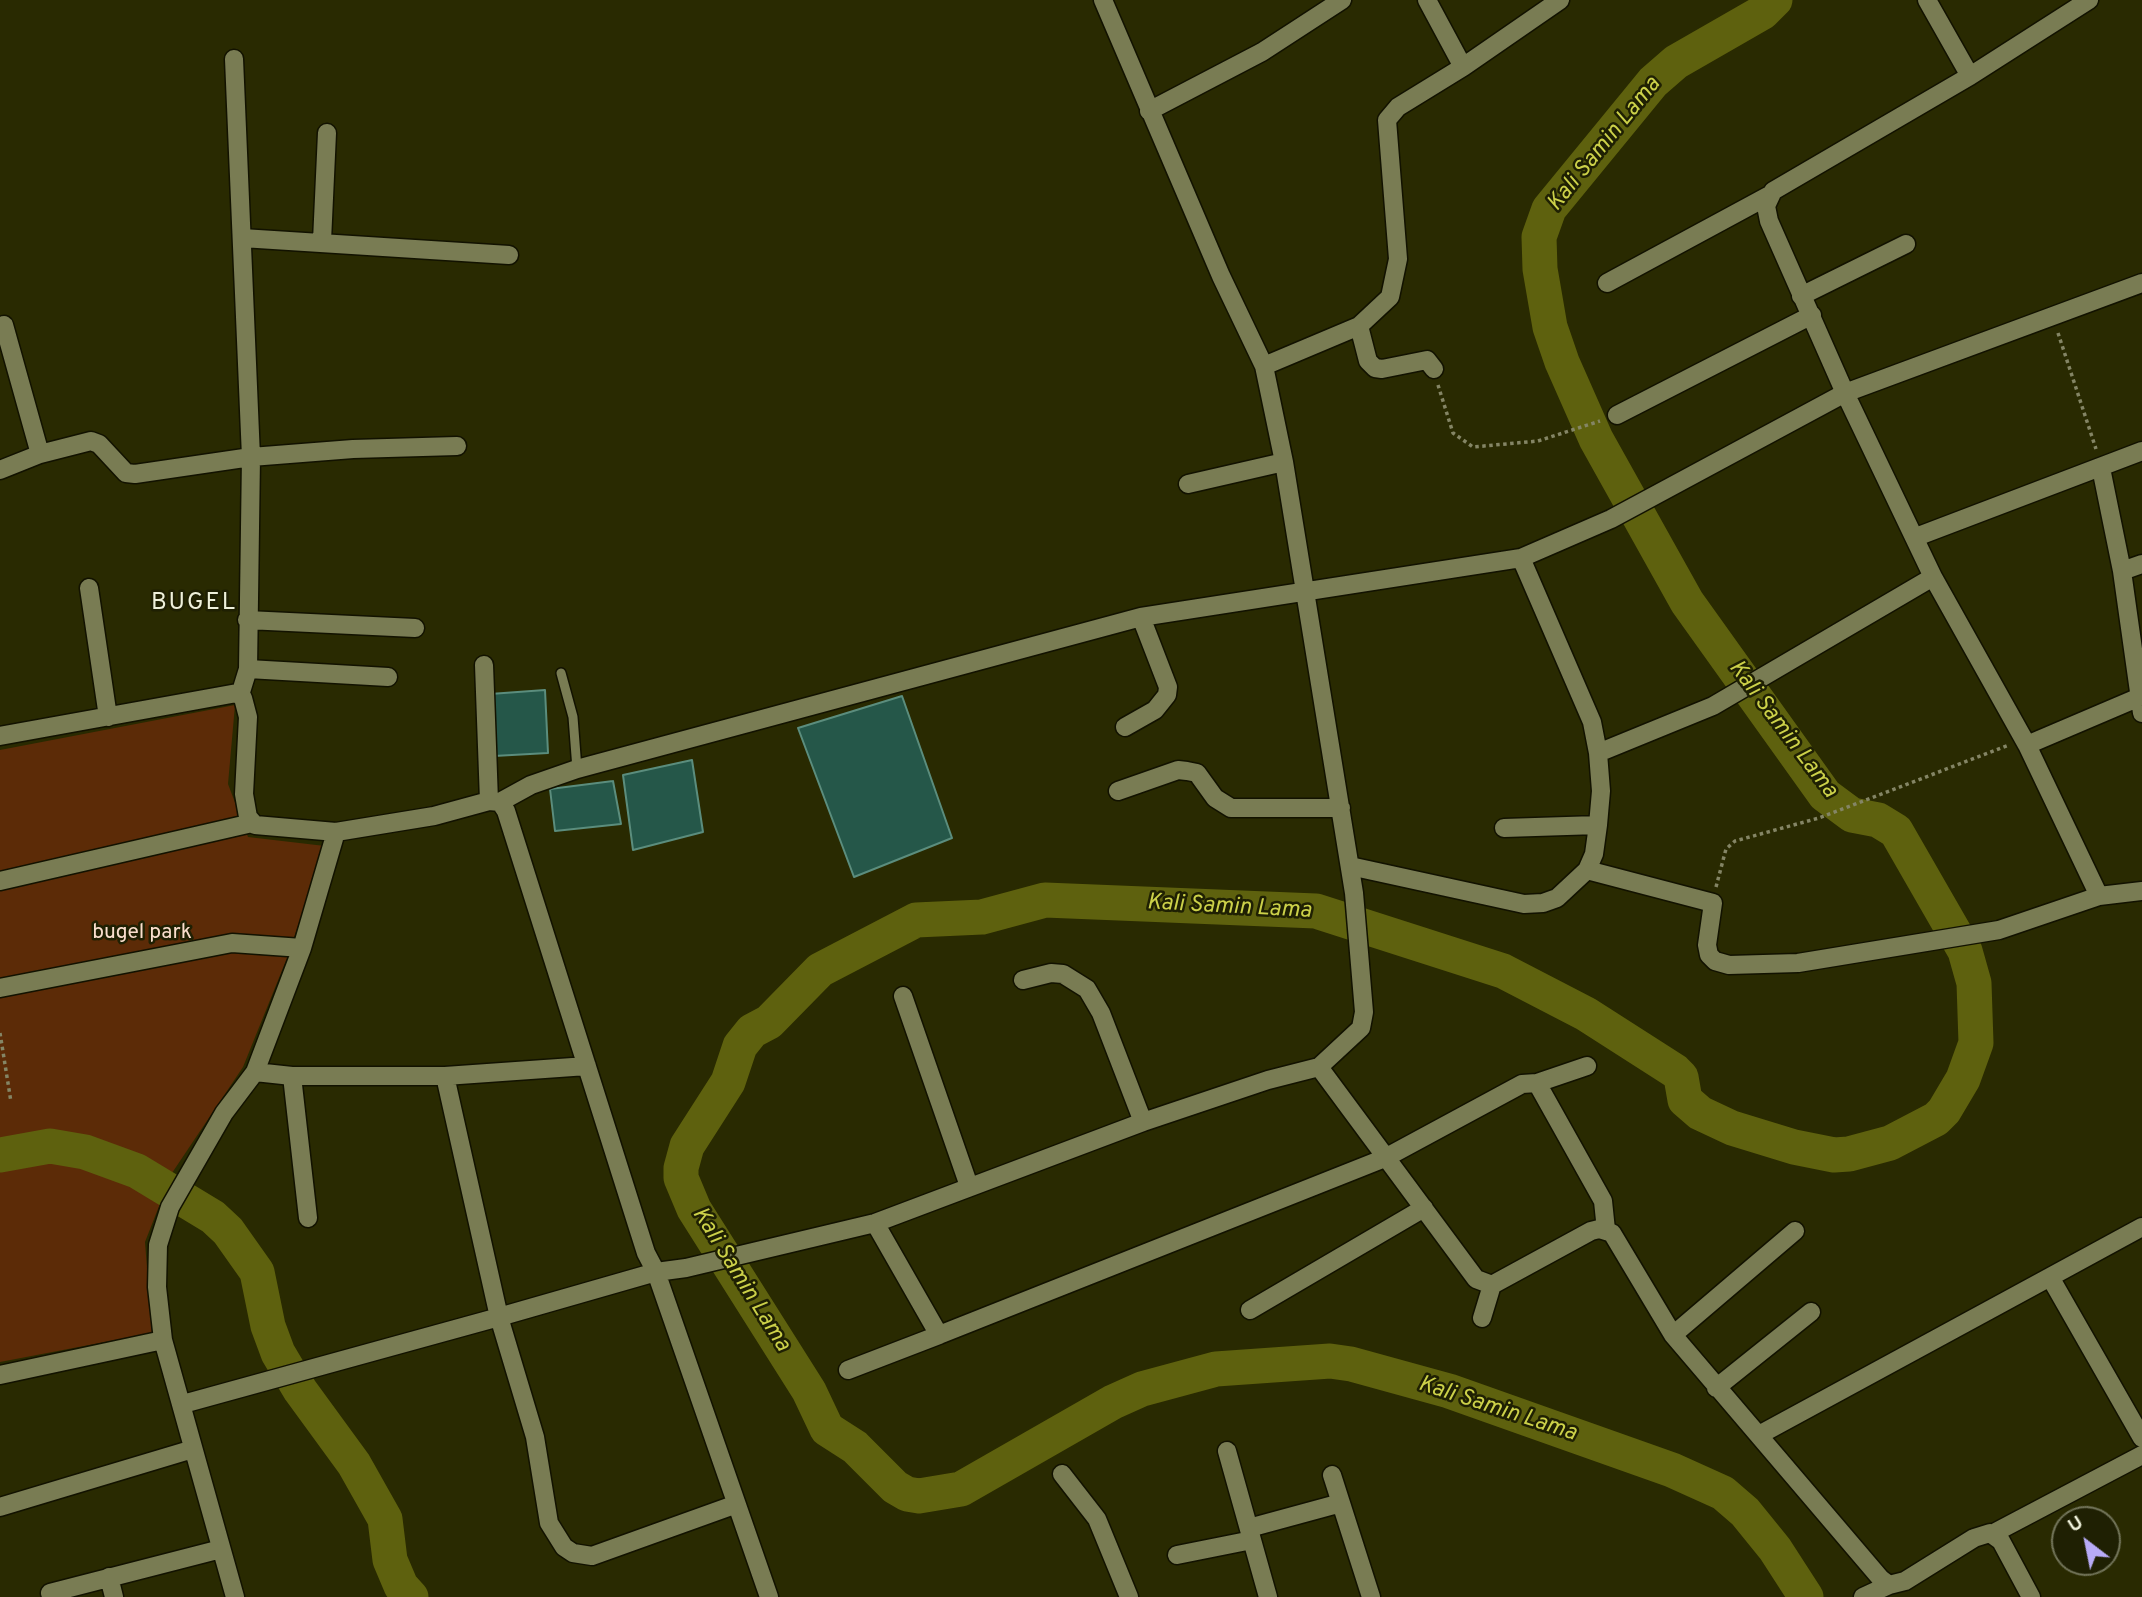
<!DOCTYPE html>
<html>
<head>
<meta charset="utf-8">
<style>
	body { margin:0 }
	#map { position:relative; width:2142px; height:1597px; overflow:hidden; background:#292a01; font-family:Overpass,sans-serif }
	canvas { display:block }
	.north { position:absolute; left:2051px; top:1506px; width:70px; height:70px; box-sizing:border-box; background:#1f2003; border:2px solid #727459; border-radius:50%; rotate:328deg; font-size:19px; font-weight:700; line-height:28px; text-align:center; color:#eff1db }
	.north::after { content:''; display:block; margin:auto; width:24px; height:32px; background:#b8abf7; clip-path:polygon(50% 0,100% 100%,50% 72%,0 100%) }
</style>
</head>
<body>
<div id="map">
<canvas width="2142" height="1597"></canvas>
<div class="north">U</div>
</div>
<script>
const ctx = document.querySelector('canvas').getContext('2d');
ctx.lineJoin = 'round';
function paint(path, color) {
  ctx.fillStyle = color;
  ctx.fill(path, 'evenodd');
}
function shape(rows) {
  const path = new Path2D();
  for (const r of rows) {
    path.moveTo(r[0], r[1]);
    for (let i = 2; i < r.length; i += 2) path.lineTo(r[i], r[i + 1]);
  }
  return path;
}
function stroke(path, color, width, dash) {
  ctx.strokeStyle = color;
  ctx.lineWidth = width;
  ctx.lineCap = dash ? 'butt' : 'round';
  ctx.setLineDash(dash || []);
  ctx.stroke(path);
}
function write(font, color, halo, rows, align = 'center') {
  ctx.font = font + ' Overpass,sans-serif';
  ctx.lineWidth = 5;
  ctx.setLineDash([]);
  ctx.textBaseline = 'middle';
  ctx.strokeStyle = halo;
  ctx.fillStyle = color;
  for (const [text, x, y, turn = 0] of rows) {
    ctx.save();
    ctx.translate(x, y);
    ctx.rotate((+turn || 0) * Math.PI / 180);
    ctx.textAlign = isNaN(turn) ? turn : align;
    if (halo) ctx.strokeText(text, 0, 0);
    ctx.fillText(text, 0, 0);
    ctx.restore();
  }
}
paint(shape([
	[235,705,228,784,248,837,325,846,287,958,243,1067,172,1173,145,1242,152,1333,0,1362,0,750]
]), '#5c2b07');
stroke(shape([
	[1775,0,1763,12,1676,62,1653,82,1549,209,1539,237,1540,269,1550,327,1562,362,1596,439,1687,602,1825,795,1852,815,1878,820,1896,831,1965,951,1974,983,1976,1043,1963,1079,1944,1111,1936,1119,1890,1143,1849,1154,1834,1155,1794,1147,1732,1128,1700,1113,1685,1100,1681,1077,1675,1071,1586,1014,1503,971,1316,911,1045,900,982,917,916,920,820,970,769,1022,752,1031,740,1046,728,1082,687,1146,681,1168,681,1178,694,1209,809,1391,827,1429,855,1447,895,1487,907,1494,919,1496,961,1489,1113,1402,1142,1389,1216,1369,1330,1361,1351,1364,1449,1391,1672,1470,1723,1493,1745,1512,1775,1549,1806,1597],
	[0,1155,50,1146,85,1152,137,1171,213,1217,228,1231,257,1272,268,1326,278,1353,300,1390,354,1464,385,1519,390,1560,401,1586,411,1597]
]), '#5e610e', 35);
const building = shape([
	[545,690,548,753,494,756,490,694,545,690],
	[902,696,952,838,854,877,798,728,902,696],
	[692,760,703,832,633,850,623,775,692,760],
	[613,781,621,824,555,831,550,789,613,781]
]);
paint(building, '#255749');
stroke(building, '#5b8d7d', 2);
const lane = shape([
	[561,673,573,717,577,769]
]);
const street = shape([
	[1103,0,1221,276,1264,366,1284,462,1354,893,1364,1012,1361,1028,1319,1067],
	[1927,0,1970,76],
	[2089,0,1970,76,1773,191,1766,206,1769,221,1845,393,1933,577,2027,745,2099,896,2142,891],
	[234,59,251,457,248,669,240,695],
	[1463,67,1560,0],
	[1149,111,1262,52,1342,0],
	[242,238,509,255],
	[322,241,327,133],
	[1607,283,1768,196],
	[1801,296,1906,244],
	[4,325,40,454],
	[1359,326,1368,361,1375,368,1382,369,1427,360,1434,369],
	[1264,366,1359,326,1390,297,1398,259,1387,120,1398,107,1463,67,1427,0],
	[1617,415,1812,315],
	[2101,468,2122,571,2142,713],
	[0,470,40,454,91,441,99,444,126,473,135,474,251,457,353,449,457,446],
	[1188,484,1284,462],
	[1916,537,2142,451],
	[2122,571,2142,564],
	[89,588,108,717],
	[247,620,415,628],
	[484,665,489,801],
	[248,669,388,677],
	[1125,727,1155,710,1167,695,1168,687,1141,617],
	[0,736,237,693,243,698,248,717,244,794,248,817,255,825,336,832,434,816,489,801,500,802,506,811,646,1253,656,1272,686,1268,875,1223,1143,1122,1268,1080,1319,1067,1476,1279,1492,1285,1591,1231,1599,1229,1612,1233,1673,1335,1881,1579,1889,1585,1905,1581,1974,1538,1990,1533,2001,1541,2031,1597],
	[2027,745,2142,696],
	[1598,753,1713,706,1933,577],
	[1118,791,1178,770,1187,771,1197,773,1215,798,1231,808,1341,808],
	[500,802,531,785,577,769,1141,617,1521,558,1611,519,1845,393,2142,283],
	[1504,828,1598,825],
	[1350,866,1524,904,1543,903,1557,898,1587,870,1594,854,1598,825,1601,791,1598,753,1592,722,1521,558],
	[1587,870,1713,903,1707,945,1709,955,1715,961,1729,965,1798,963,1999,930,2099,896],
	[0,881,252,823],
	[1023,980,1051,973,1063,974,1087,989,1101,1013,1143,1122],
	[0,988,232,943,302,948],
	[903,996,969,1186],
	[255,1072,292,1076,445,1076,587,1066],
	[292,1076,308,1218],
	[445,1076,499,1317,656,1272,769,1597],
	[1537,1083,1603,1201,1606,1230],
	[875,1223,939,1335,1385,1158,1522,1084,1537,1083,1587,1066],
	[2050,1277,2142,1227],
	[1250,1310,1424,1208],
	[1482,1318,1492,1285],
	[1673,1335,1795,1231],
	[848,1370,939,1335],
	[0,1375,163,1340],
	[1716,1388,1811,1312],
	[183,1404,499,1317,535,1437,549,1523,564,1547,573,1553,592,1556,734,1505],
	[1759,1435,2050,1277,2142,1438],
	[1227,1451,1268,1597],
	[1062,1474,1097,1519,1129,1597],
	[1332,1475,1371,1597],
	[0,1507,193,1449],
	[1249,1528,1341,1503],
	[1994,1533,2142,1455],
	[1177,1555,1252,1540],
	[109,1577,114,1597],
	[50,1593,221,1549],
	[235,1597,163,1340,157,1287,158,1245,170,1207,224,1113,255,1072,302,948,336,832],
	[1863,1597,1889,1585]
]);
stroke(lane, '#121200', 12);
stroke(street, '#121200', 21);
stroke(shape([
	[2058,333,2096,449],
	[1438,385,1453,433,1473,447,1538,441,1600,421],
	[1716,887,1726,849,1735,841,1819,818,2009,745],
	[0,1033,11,1102]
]), '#848565', 3.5, [3.5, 3.5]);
stroke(lane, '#797c53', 9);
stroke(street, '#797c53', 18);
write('21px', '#fadecd', '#1f2003', [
	["bugel park",142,934]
]);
write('italic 23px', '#ccd149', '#1f2003', [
	["Kali Samin Lama",1605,145,-51],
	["Kali Samin Lama",1782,730,53],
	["Kali Samin Lama",1229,908,3],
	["Kali Samin Lama",740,1280,58],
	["Kali Samin Lama",1497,1410,18]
]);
ctx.letterSpacing = '2px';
write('24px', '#eff1db', '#1f2003', [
	["BUGEL",194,604]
]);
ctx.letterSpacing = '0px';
</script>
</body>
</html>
